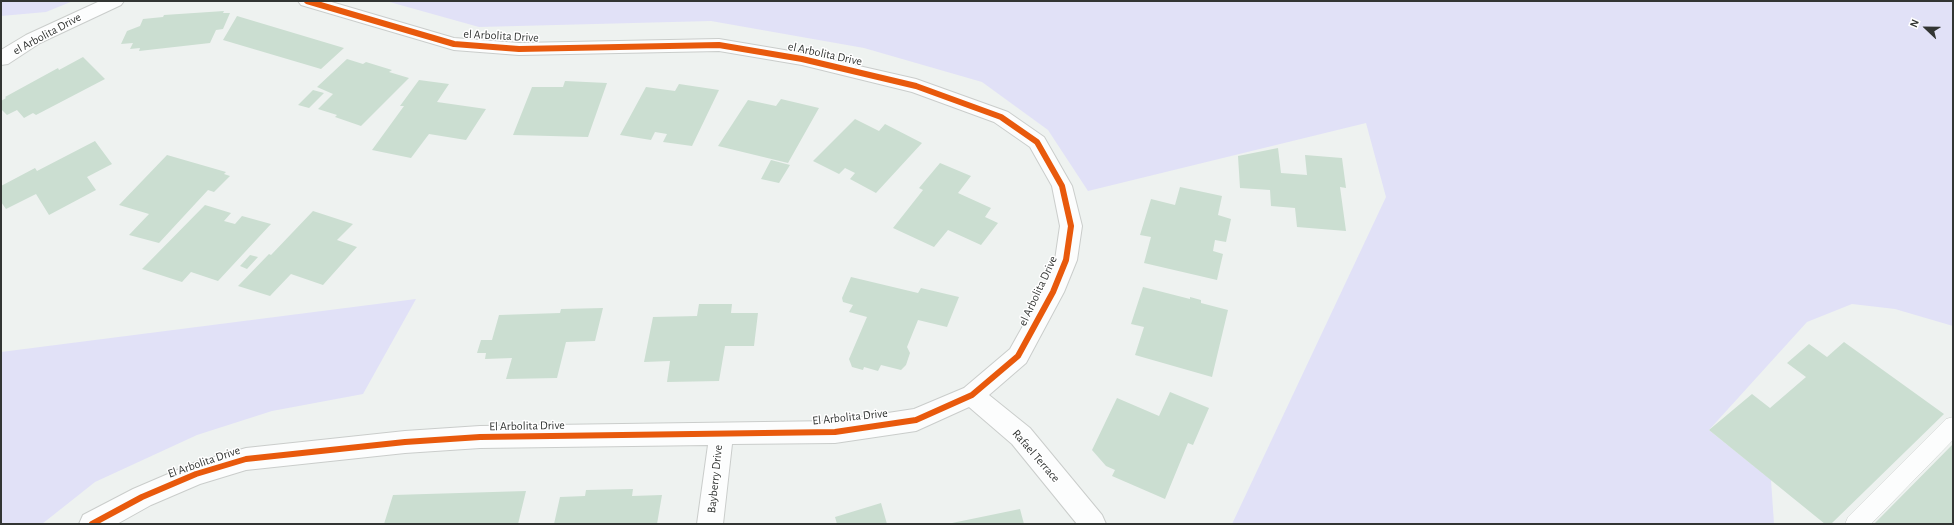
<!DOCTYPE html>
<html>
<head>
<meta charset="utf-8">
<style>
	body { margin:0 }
	#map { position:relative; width:1954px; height:525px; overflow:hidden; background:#eef2f0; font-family:"Alegreya Sans",sans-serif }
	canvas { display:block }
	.frame { position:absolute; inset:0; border:2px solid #323533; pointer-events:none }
	.north { position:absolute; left:1906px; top:8px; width:40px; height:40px; -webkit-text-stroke:3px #fff; paint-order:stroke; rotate:292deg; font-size:11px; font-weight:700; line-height:16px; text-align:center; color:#323533 }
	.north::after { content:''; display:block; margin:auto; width:14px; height:18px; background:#323533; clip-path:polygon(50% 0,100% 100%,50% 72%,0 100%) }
</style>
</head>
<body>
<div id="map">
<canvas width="1954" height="525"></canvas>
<div class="frame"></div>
<div class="north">N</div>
</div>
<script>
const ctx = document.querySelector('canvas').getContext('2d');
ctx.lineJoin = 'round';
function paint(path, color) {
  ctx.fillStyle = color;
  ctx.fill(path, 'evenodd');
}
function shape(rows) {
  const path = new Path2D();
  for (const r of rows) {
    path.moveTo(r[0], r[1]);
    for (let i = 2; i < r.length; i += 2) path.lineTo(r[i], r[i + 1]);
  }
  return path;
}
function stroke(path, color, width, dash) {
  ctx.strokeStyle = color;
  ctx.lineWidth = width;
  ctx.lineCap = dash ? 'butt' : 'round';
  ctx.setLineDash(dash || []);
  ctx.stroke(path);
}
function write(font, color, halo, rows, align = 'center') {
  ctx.font = font + ' "Alegreya Sans",sans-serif';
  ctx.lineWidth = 3;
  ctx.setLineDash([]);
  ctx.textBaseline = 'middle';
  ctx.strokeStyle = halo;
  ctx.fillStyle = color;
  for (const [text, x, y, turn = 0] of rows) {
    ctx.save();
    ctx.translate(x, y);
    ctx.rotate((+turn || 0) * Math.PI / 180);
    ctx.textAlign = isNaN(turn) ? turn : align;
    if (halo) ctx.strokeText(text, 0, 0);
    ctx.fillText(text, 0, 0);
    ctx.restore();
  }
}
paint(shape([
	[1,1,73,1,46,12,1,16],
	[386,1,1953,1,1953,326,1895,309,1852,304,1807,322,1709,430,1771,480,1774,524,1232,524,1386,197,1366,123,1088,191,1048,130,982,82,864,48,711,21,479,27],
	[416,299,363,394,272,411,197,435,95,482,42,524,1,524,1,352]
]), '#e1e1f7');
paint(shape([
	[224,11,223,13,230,13,223,29,216,30,210,43,139,51,140,48,130,49,133,43,121,44,127,31,140,26,143,19,163,17,164,15],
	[237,16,344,48,321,69,223,40],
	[83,57,105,79,36,115,33,113,24,118,17,110,7,115,1,109,1,101,6,98,5,97,58,68,59,70],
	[347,59,363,64,366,62,392,70,389,72,409,78,361,126,335,117,337,115,318,109,333,94,317,87],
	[419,80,449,84,437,102,486,109,466,140,429,134,411,158,372,150,404,106,400,106],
	[565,81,607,83,588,137,513,135,532,87,563,87],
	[679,84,719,90,692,146,663,142,667,134,655,132,651,140,620,135,646,87,675,91],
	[313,90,324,93,309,108,298,105],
	[781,99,819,108,788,163,718,146,748,100,776,106],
	[855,119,879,131,885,124,922,143,876,193,850,179,855,173,845,168,839,174,813,161],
	[95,141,112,164,87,177,96,190,49,215,36,194,6,209,1,202,1,186,35,168,37,171],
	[1278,148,1281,173,1307,175,1305,155,1342,158,1346,188,1340,187,1346,231,1297,227,1295,208,1271,206,1270,190,1240,188,1238,156],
	[167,155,226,172,224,174,230,176,214,192,208,190,159,243,129,235,149,214,119,205],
	[771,160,790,165,779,183,761,179],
	[940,163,971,176,958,193,991,208,985,217,998,223,981,245,948,230,934,247,893,228,923,190,919,188],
	[1180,187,1222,196,1218,215,1231,219,1226,242,1215,240,1213,251,1223,254,1217,280,1144,263,1151,237,1140,235,1151,199,1175,205],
	[205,205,231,213,224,221,235,224,242,216,271,224,218,281,191,272,182,282,142,269],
	[313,211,353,224,337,240,357,247,323,285,291,274,270,296,238,286,269,254,271,255],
	[250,255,258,257,247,269,240,266],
	[851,277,918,293,921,288,959,297,947,327,918,320,907,347,910,353,906,365,901,370,881,365,878,371,864,367,863,370,852,367,849,359,867,317,849,312,853,305,843,302,842,298],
	[1143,287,1190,299,1190,297,1201,300,1201,303,1228,310,1212,377,1135,355,1144,327,1131,324],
	[699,304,732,304,731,313,758,313,754,346,725,346,719,381,667,382,670,361,644,362,653,317,697,316],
	[603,308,595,341,566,342,557,378,506,379,512,358,485,359,486,353,477,353,481,340,492,340,499,315,560,313,561,309],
	[1844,342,1944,414,1831,524,1825,524,1709,430,1752,394,1770,408,1806,377,1787,363,1809,344,1827,357],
	[1170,392,1209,408,1193,445,1188,443,1165,499,1112,476,1115,470,1106,466,1092,450,1117,398,1159,416],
	[1953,444,1953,524,1874,524],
	[633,489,632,496,662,495,657,524,554,524,560,497,585,496,586,490],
	[526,491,518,524,384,524,393,495],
	[881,503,887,524,837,524,835,517],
	[1020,509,1024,524,952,524,952,523]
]), '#cbded1');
const service = shape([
	[1953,417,1953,440,1871,524,1845,524,1848,517,1946,419,1953,417]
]);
const minor = shape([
	[100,1,124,1,121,5,40,43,8,64,1,65,1,50,26,35,100,1],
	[298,1,328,1,454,38,519,43,719,39,802,53,916,79,1008,112,1044,137,1072,186,1082,226,1077,260,1064,292,1026,363,989,395,1030,428,1102,515,1106,524,1077,524,1012,444,969,407,916,431,835,443,732,444,723,524,697,524,708,445,480,448,405,453,246,470,200,484,151,505,117,524,79,524,83,515,133,489,196,462,246,448,405,431,480,426,835,421,914,409,964,388,1010,349,1043,290,1055,260,1060,226,1052,186,1030,147,994,122,912,92,802,65,719,51,519,55,454,50,301,5,298,1]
]);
stroke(service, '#cacdcb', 1);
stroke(minor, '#cacdcb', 2);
paint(service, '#fcfdfd');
paint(minor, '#fcfdfd');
stroke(shape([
	[92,524,142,497,196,474,246,459,405,442,480,437,835,432,916,420,972,395,1018,356,1053,292,1066,260,1071,226,1062,186,1037,142,1001,117,916,86,802,59,719,45,519,49,454,44,307,1]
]), '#e8590c', 6);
write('12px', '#323533', '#fff', [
	["el Arbolita Drive",47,34,-28],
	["el Arbolita Drive",501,36,3],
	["el Arbolita Drive",825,54,12],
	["el Arbolita Drive",1038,291,-65],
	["El Arbolita Drive",850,417,-6],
	["El Arbolita Drive",527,426,-1],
	["Rafael Terrace",1036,456,49],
	["El Arbolita Drive",204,462,-19],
	["Bayberry Drive",715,479,-84]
]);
</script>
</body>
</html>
